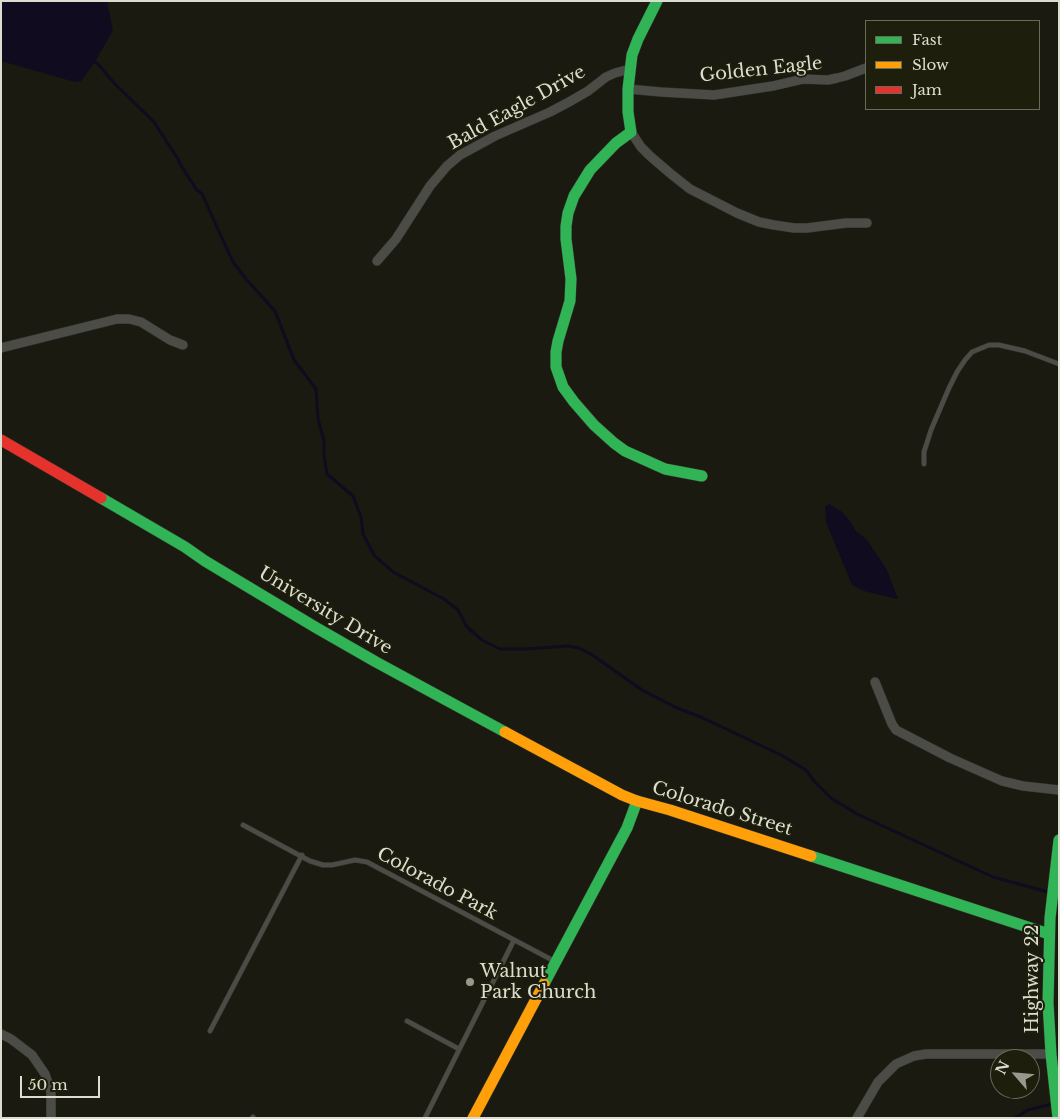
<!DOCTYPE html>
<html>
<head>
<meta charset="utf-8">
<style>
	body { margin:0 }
	#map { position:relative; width:1060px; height:1119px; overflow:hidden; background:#1a1a10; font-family:"Libre Baskerville",serif }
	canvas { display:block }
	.frame { position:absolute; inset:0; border:2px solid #dcddd1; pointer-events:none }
	.legend { position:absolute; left:865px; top:20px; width:175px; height:90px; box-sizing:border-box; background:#1e1e0c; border:1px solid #6a6a5b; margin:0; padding:6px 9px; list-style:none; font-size:15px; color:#dcddd1 }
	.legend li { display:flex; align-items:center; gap:10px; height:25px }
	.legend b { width:25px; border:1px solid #6a6a5b }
	.north { position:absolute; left:990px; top:1049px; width:50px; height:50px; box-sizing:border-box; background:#1e1e0c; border:1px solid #6a6a5b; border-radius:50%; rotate:297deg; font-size:14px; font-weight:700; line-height:20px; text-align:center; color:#dcddd1 }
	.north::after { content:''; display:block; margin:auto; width:18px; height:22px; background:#98998d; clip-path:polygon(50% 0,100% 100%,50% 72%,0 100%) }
	.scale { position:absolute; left:20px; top:1076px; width:80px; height:22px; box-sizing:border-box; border:2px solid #dcddd1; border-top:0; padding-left:6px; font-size:15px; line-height:18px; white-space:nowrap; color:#dcddd1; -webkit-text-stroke:4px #1e1e0c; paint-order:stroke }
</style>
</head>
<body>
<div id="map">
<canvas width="1060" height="1119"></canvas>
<div class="frame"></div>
<ul class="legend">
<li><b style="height:6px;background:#30b455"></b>Fast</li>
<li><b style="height:6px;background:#ff9f0a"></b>Slow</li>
<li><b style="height:6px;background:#e5322d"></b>Jam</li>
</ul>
<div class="north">N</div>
<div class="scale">50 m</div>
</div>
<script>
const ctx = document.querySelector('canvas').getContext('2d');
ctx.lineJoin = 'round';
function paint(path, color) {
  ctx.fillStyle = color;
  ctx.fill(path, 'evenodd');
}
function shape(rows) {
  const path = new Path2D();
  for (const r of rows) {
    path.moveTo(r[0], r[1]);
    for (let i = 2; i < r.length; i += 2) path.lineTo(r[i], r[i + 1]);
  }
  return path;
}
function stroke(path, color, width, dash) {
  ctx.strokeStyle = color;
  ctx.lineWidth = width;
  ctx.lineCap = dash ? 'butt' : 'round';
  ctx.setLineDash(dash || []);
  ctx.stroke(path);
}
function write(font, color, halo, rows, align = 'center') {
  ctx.font = font + ' "Libre Baskerville",serif';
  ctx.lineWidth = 4;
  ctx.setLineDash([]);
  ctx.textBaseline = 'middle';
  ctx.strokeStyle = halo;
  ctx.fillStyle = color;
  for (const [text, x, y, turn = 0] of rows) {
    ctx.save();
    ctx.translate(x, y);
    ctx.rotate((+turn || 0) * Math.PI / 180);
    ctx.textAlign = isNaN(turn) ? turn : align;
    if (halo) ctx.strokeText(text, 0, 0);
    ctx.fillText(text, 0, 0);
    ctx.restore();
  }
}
paint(shape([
	[1,1,107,1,113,30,95,62,81,81,75,82,1,61],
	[829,504,842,512,850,521,855,530,867,540,887,570,898,599,864,591,852,585,826,522,825,507]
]), '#100b1f');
stroke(shape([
	[95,62,98,64,114,83,154,122,178,159,182,167,196,189,202,194,233,262,246,279,275,311,294,360,316,389,318,419,324,441,324,455,327,474,353,496,361,517,363,534,374,555,393,572,444,599,458,610,467,627,482,640,500,649,526,649,567,646,579,648,591,654,642,690,675,707,703,718,781,755,806,770,814,781,831,798,857,814,993,877,1048,892],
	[1015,1118,1028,1110,1052,1104]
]), '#100b1f', 3);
const lane = shape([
	[924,464,924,452,931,430,949,388,957,372,965,360,972,352,989,345,999,345,1025,351,1059,364],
	[243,825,310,861,323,865,332,865,355,860,367,862,554,961],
	[407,1021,459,1049],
	[210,1031,302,855],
	[252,1118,253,1117],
	[425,1118,514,940]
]);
const street = shape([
	[628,89,661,92,714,95,773,86,803,79,828,80,837,78,845,76,866,68],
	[631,132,641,147,650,156,671,174,690,189,737,213,759,222,774,225,794,228,807,228,846,223,867,223],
	[377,261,396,239,430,186,447,166,460,155,495,136,550,112,569,102,588,91,606,77,615,73,630,69],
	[1,348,117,319,129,319,141,322,170,340,183,345],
	[875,682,892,724,896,730,950,758,1002,781,1023,786,1059,790],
	[1,1034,11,1039,32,1055,45,1074,51,1092,51,1118],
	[857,1118,878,1082,896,1064,914,1056,926,1054,1051,1054]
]);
const fast = shape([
	[657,1,638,39,632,55,628,89,628,112,631,132,616,143,590,170,574,196,568,213,566,226,566,239,571,279,570,301,558,341,556,352,556,367,563,387,574,402,594,425,614,443,625,451,665,469,702,476],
	[101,498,185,547,205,561,315,627,376,662,505,732],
	[811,856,1049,934],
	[544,984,627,828,637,801],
	[1058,1118,1051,1054,1048,1003,1050,918,1059,840]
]);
const slow = shape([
	[505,732,622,795,637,801,670,810,811,856],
	[473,1118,544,984]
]);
const jam = shape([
	[1,440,101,498]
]);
stroke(lane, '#34342c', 5.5);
stroke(street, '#34342c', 10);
stroke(fast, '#34342c', 12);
stroke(slow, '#34342c', 12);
stroke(jam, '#34342c', 12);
stroke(lane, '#4b4c46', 4.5);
stroke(street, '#4b4c46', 9);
stroke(fast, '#30b455', 11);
stroke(slow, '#ff9f0a', 11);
stroke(jam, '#e5322d', 11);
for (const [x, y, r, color] of [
	[470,982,5,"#98998d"]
]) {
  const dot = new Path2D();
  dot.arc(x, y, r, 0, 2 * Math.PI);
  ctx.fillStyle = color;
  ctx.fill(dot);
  stroke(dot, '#1e1e0c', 2);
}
write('18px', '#dcddd1', '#1e1e0c', [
	["Golden Eagle",761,70,-6],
	["Bald Eagle Drive",517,108,-29],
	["University Drive",325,611,31],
	["Colorado Street",722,809,17],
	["Colorado Park",437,884,28],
	["Highway 22",1033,979,-90]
]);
write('18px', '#dcddd1', '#1e1e0c', [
	["Walnut",480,972],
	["Park Church",480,993]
], 'left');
</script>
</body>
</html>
